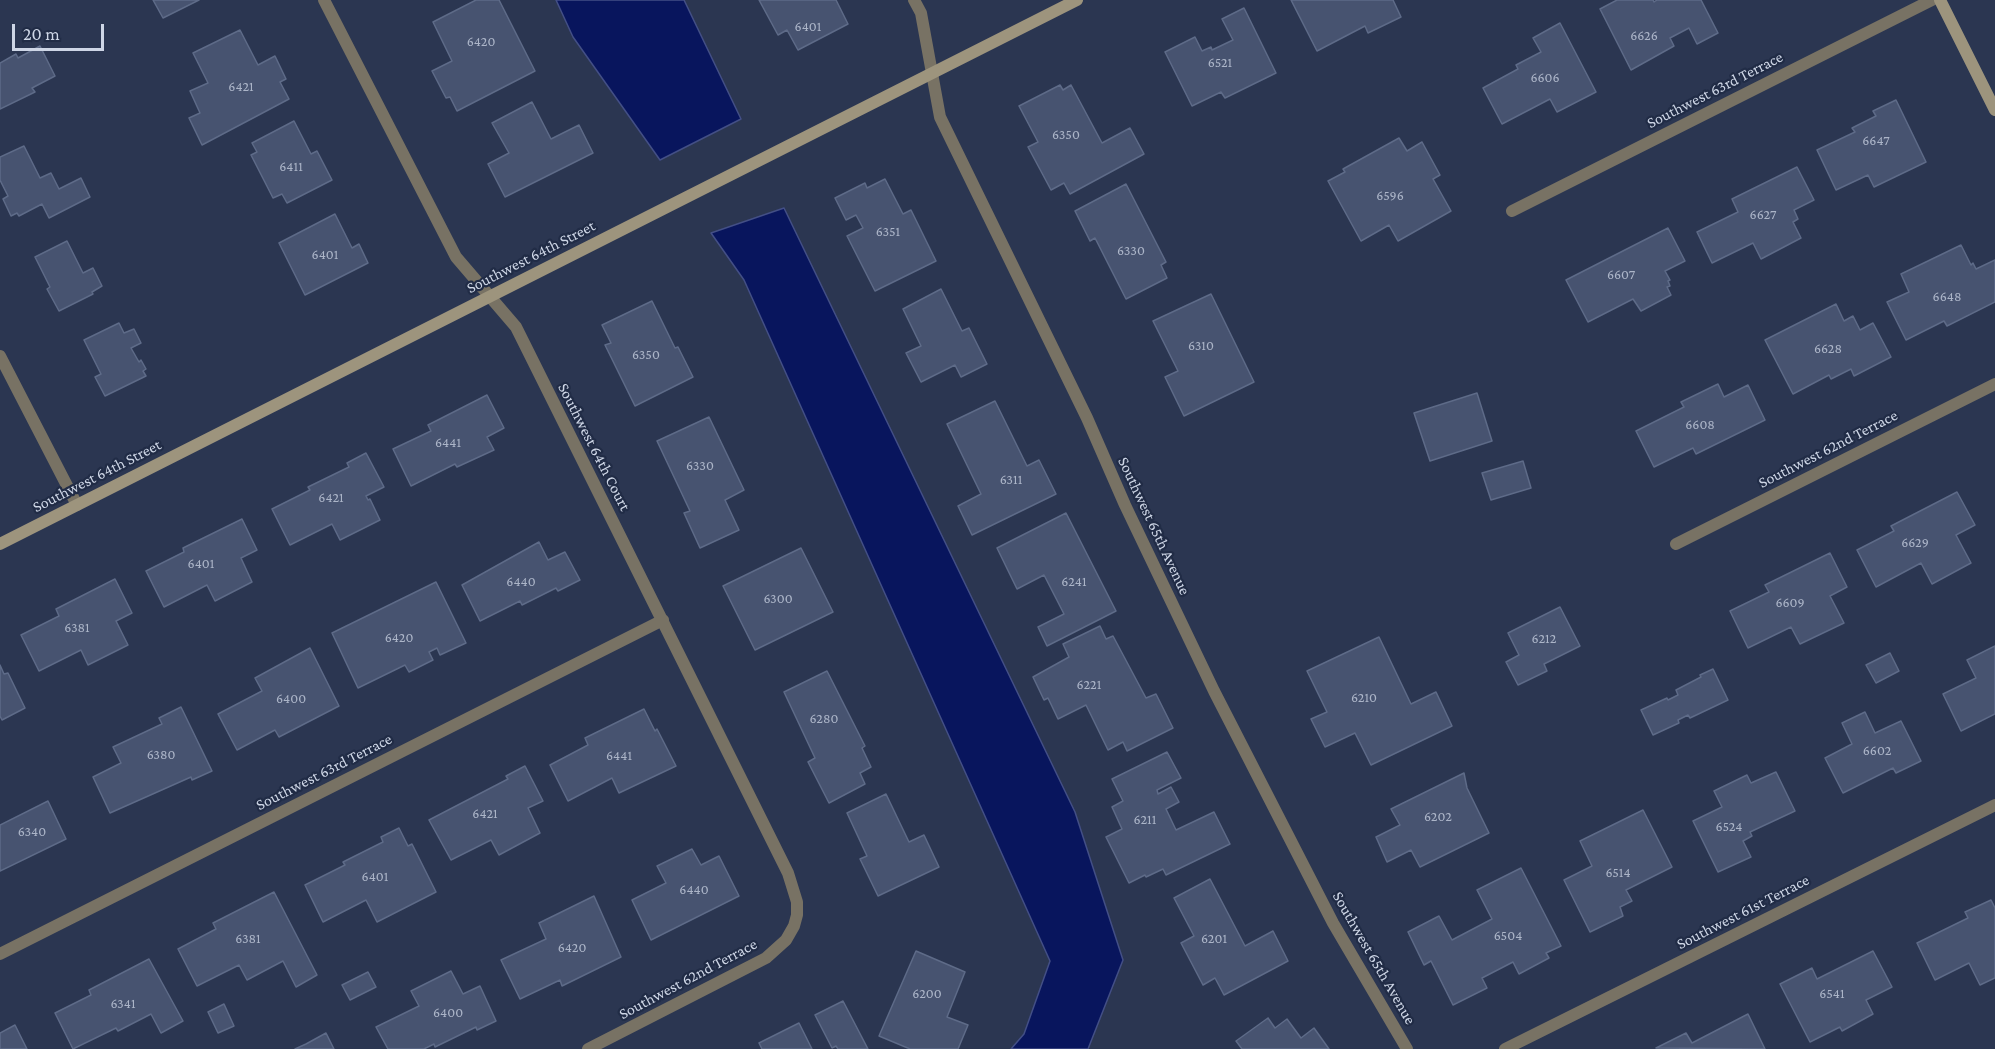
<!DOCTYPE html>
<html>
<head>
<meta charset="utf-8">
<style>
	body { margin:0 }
	#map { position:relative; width:1995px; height:1049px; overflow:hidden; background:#2b3651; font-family:"Crimson Pro",serif }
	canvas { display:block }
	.scale { position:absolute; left:12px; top:24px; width:92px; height:27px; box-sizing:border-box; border:3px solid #ced6e6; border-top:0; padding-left:8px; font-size:18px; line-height:21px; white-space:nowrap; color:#ced6e6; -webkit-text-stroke:4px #212c46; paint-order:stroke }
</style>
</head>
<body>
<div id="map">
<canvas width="1995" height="1049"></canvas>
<div class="scale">20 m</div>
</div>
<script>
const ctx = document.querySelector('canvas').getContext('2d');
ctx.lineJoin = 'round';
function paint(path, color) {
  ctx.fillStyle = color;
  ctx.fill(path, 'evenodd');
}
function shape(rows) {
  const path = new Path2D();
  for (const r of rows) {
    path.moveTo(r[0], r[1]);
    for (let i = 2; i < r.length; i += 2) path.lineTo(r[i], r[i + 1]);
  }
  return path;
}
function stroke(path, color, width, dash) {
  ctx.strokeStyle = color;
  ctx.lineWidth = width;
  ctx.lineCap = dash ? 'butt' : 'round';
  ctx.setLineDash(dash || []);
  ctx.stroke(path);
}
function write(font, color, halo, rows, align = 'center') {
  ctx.font = font + ' "Crimson Pro",serif';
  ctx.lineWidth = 4.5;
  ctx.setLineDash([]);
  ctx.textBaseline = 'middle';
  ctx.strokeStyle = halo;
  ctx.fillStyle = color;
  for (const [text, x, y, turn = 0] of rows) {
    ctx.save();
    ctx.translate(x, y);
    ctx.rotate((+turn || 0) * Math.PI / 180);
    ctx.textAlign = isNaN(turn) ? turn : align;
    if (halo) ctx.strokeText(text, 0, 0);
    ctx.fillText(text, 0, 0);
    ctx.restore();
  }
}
const water = shape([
	[556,0,684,0,741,119,660,160,573,37,556,0],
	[784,208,1075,812,1123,960,1088,1049,1011,1049,1024,1034,1050,961,744,280,711,233,784,208]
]);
paint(water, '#08155d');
stroke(water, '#434f86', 1.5);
const building = shape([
	[153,0,199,0,163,18,153,0],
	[476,0,499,0,535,71,457,111,450,97,446,98,432,71,452,61,433,22,476,0],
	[759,0,836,0,848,24,798,50,787,30,778,35,759,0],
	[1291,0,1393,0,1401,17,1368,33,1365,26,1317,51,1291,0],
	[1617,0,1653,0,1654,2,1657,0,1701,0,1718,33,1697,44,1689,28,1670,38,1674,46,1631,70,1600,9,1617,0],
	[1244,8,1276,73,1225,98,1221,92,1192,106,1165,52,1195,37,1202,51,1211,47,1212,50,1233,40,1222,19,1244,8],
	[1560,23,1596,92,1557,112,1550,99,1502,124,1483,88,1518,69,1516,65,1541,52,1533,38,1560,23],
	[240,30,258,65,275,56,286,79,280,82,289,99,202,145,189,118,200,113,190,91,208,83,193,53,240,30],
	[40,46,55,76,32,88,35,92,0,109,0,63,16,54,18,58,40,46],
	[1060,85,1063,90,1071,85,1102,143,1130,128,1144,154,1070,194,1064,183,1051,190,1028,147,1038,142,1019,106,1060,85],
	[1896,100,1926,162,1874,187,1868,175,1836,190,1817,150,1855,132,1852,128,1876,116,1873,111,1896,100],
	[532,102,551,139,579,125,593,153,505,197,488,164,509,153,492,123,532,102],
	[294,121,311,154,317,151,332,180,287,203,282,194,273,198,251,155,257,152,252,143,294,121],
	[1399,138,1407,151,1422,142,1440,175,1433,179,1451,211,1398,241,1389,225,1361,241,1328,181,1345,172,1343,169,1399,138],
	[24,146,40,178,51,173,59,189,81,178,90,197,49,218,42,204,19,216,17,213,11,216,3,199,8,196,0,180,0,157,24,146],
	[1797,167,1814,200,1794,210,1798,219,1793,222,1801,238,1761,259,1753,243,1712,263,1697,232,1738,212,1732,199,1797,167],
	[885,179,903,214,911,210,936,261,875,291,847,236,863,228,856,215,846,220,835,198,865,183,867,188,885,179],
	[1126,184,1166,262,1161,265,1167,278,1126,299,1095,238,1090,241,1075,211,1126,184],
	[335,214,352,248,359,244,368,263,305,295,279,243,335,214],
	[1668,228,1685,261,1665,271,1670,280,1668,281,1670,286,1667,287,1671,295,1641,311,1633,299,1588,322,1566,280,1668,228],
	[67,241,83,273,93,268,102,286,92,292,93,294,59,311,47,289,50,287,35,257,67,241],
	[1961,245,1971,265,1973,263,1976,269,1995,260,1995,302,1947,326,1944,321,1906,340,1887,302,1909,292,1901,274,1961,245],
	[941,289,962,331,969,328,987,364,961,377,955,365,921,382,906,353,921,346,903,309,941,289],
	[1211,294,1254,382,1184,416,1165,377,1178,371,1153,321,1211,294],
	[652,301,675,348,678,347,693,377,635,406,605,345,611,343,602,325,652,301],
	[1836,304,1844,321,1853,316,1860,330,1873,323,1891,357,1854,376,1851,369,1831,379,1829,375,1793,394,1765,340,1836,304],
	[119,323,124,333,134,329,141,343,131,348,139,362,141,360,146,369,143,371,146,376,105,396,95,377,101,374,84,340,119,323],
	[1718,384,1724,397,1748,385,1765,420,1696,454,1693,448,1654,467,1636,431,1684,407,1681,402,1718,384],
	[1477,393,1492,441,1430,461,1414,413,1477,393],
	[487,395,504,428,487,437,494,450,457,467,455,464,411,486,393,449,431,431,428,425,487,395],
	[995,401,1027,466,1039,460,1056,494,972,535,958,506,981,494,947,424,995,401],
	[709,417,744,490,725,500,739,530,700,548,684,513,690,511,657,441,709,417],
	[366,453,384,487,366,496,368,500,370,499,380,520,340,540,332,524,290,545,272,509,310,490,308,487,349,467,347,463,366,453],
	[1523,461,1531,488,1491,500,1482,473,1523,461],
	[1957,492,1975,525,1956,535,1971,563,1932,584,1921,563,1876,587,1857,550,1894,531,1891,526,1957,492],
	[1066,513,1116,611,1047,646,1038,627,1064,614,1044,575,1017,589,997,548,1066,513],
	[242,519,257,550,241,558,252,582,215,601,207,585,164,607,146,571,184,552,183,548,242,519],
	[539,542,548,560,565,552,580,580,558,591,556,588,522,605,520,601,480,621,462,585,539,542],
	[801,548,833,612,755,650,723,586,801,548],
	[1830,553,1847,587,1830,596,1844,623,1800,644,1791,627,1748,648,1730,611,1769,592,1765,585,1830,553],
	[115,579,132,613,116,621,128,645,88,665,81,650,39,671,21,635,59,616,56,609,115,579],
	[436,582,466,643,440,655,437,648,429,652,433,660,409,672,405,665,358,688,332,633,436,582],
	[1560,607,1580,646,1544,664,1547,671,1518,685,1506,662,1519,655,1508,633,1560,607],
	[1100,626,1106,639,1113,636,1146,698,1156,694,1173,728,1127,751,1123,742,1108,750,1086,705,1058,719,1048,698,1044,700,1033,677,1069,657,1063,644,1100,626],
	[1379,637,1411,704,1436,692,1452,726,1371,765,1355,733,1325,747,1311,719,1327,712,1307,671,1379,637],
	[1995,646,1995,714,1961,731,1943,694,1976,678,1967,660,1995,646],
	[310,648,339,706,279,737,275,730,237,750,218,714,262,691,255,678,310,648],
	[1890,653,1899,671,1876,683,1866,665,1890,653],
	[0,665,4,674,8,673,25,708,2,720,0,716,0,665],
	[1713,669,1728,700,1690,718,1688,715,1678,720,1679,723,1653,735,1641,710,1667,698,1668,700,1678,695,1676,690,1701,677,1700,675,1713,669],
	[827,671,865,746,862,748,871,767,860,773,865,784,829,803,808,762,815,758,784,692,827,671],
	[181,707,212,771,192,780,191,777,110,813,93,777,121,763,113,747,162,724,159,718,181,707],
	[644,709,655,731,657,729,676,766,619,793,612,778,568,801,550,765,588,745,585,738,644,709],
	[1865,712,1875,733,1901,721,1921,761,1896,773,1893,768,1843,793,1825,758,1852,744,1842,723,1865,712],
	[1167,752,1181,778,1157,790,1158,794,1171,787,1179,802,1166,809,1176,830,1214,812,1230,844,1166,875,1163,869,1146,877,1145,875,1129,883,1106,837,1122,829,1112,807,1123,801,1112,779,1167,752],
	[525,766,543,801,528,808,540,833,499,855,491,840,451,860,429,820,508,779,506,776,525,766],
	[1776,772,1795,811,1750,832,1752,836,1743,841,1751,857,1718,872,1693,821,1722,807,1714,791,1747,775,1751,783,1776,772],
	[1464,773,1467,788,1489,833,1420,867,1411,850,1387,862,1376,837,1400,825,1391,809,1464,773],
	[886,794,909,842,924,835,939,867,878,896,860,859,867,856,847,813,886,794],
	[48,801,66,839,0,871,0,825,48,801],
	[1643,810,1672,867,1626,890,1632,901,1620,907,1623,916,1590,932,1564,880,1592,866,1580,841,1643,810],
	[399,828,408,846,412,844,436,892,377,922,366,900,323,922,305,885,345,865,343,862,383,842,381,837,399,828],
	[692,849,701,865,719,856,739,896,651,940,632,900,666,883,657,866,692,849],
	[1521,868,1561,946,1546,953,1549,958,1519,974,1513,962,1482,978,1487,988,1453,1005,1431,961,1424,965,1408,932,1439,916,1452,940,1492,919,1477,890,1521,868],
	[1210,879,1245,946,1273,931,1288,961,1224,995,1215,978,1203,985,1181,943,1194,936,1174,898,1210,879],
	[274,892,317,975,296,987,283,961,247,980,239,965,197,986,178,949,216,929,213,923,274,892],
	[594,896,621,957,562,986,560,980,520,999,501,960,546,939,539,923,594,896],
	[1991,900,1995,908,1995,978,1980,985,1969,963,1935,980,1917,943,1968,918,1965,912,1991,900],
	[916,951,965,972,947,1017,968,1025,958,1049,910,1049,879,1036,916,951],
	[1873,951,1892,987,1866,1000,1873,1014,1842,1031,1840,1027,1810,1042,1780,984,1812,968,1817,979,1873,951],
	[149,959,183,1021,161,1033,151,1014,118,1031,116,1028,73,1049,55,1013,91,995,89,990,149,959],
	[451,971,463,994,480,986,496,1021,477,1030,476,1027,435,1047,434,1044,424,1049,388,1049,376,1027,419,1006,411,991,451,971],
	[368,972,376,987,350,1000,342,985,368,972],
	[843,1001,868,1049,838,1049,836,1046,832,1048,815,1015,843,1001],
	[224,1004,234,1026,218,1033,208,1012,224,1004],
	[1748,1014,1765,1049,1656,1048,1686,1033,1692,1043,1748,1014],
	[1268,1018,1275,1028,1287,1019,1301,1038,1314,1028,1329,1049,1242,1049,1236,1041,1268,1018],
	[799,1023,812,1049,762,1049,759,1043,799,1023],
	[15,1025,27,1049,0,1049,0,1033,15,1025],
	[326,1033,334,1049,295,1049,306,1044,326,1033]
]);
paint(building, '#475370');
stroke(building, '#5e6b88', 1.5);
stroke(shape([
	[324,0,456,257,516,327,788,873,797,902,797,915,794,926,786,940,766,958,588,1049],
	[914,0,921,13,940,117,1087,418,1125,505,1214,691,1333,923,1407,1049],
	[1512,211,1932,0],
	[0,356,77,505],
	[1676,544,1995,384],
	[0,954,663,620],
	[1505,1049,1995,805]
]), '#787264', 12);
stroke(shape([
	[1940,0,1995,110],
	[0,544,1077,0]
]), '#9d947d', 12);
write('14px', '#acb5c8', null, [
	["6401",808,27],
	["6626",1644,36],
	["6420",481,42],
	["6521",1220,63],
	["6606",1545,78],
	["6421",241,87],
	["6350",1066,135],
	["6647",1876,141],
	["6411",291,167],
	["6596",1390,196],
	["6627",1763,215],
	["6351",888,232],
	["6330",1131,251],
	["6401",325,255],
	["6607",1621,275],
	["6648",1947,297],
	["6310",1201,346],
	["6628",1828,349],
	["6350",646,355],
	["6608",1700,425],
	["6441",448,443],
	["6330",700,466],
	["6311",1011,480],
	["6421",331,498],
	["6629",1915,543],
	["6401",201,564],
	["6440",521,582],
	["6241",1074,582],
	["6300",778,599],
	["6609",1790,603],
	["6381",77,628],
	["6420",399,638],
	["6212",1544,639],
	["6221",1089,685],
	["6210",1364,698],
	["6400",291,699],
	["6280",824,719],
	["6602",1877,751],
	["6380",161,755],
	["6441",619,756],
	["6421",485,814],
	["6202",1438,817],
	["6211",1145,820],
	["6524",1729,827],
	["6340",32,832],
	["6514",1618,873],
	["6401",375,877],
	["6440",694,890],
	["6504",1508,936],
	["6381",248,939],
	["6201",1214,939],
	["6420",572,948],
	["6200",927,994],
	["6541",1832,994],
	["6341",123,1004],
	["6400",448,1013]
]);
write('16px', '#ced6e6', '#212c46', [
	["Southwest 63rd Terrace",1715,90,-27],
	["Southwest 64th Street",531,257,-27],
	["Southwest 64th Court",594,447,63],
	["Southwest 62nd Terrace",1828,449,-27],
	["Southwest 64th Street",97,476,-27],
	["Southwest 65th Avenue",1154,526,65],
	["Southwest 63rd Terrace",324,772,-27],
	["Southwest 61st Terrace",1743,912,-27],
	["Southwest 65th Avenue",1374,958,60],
	["Southwest 62nd Terrace",688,979,-28]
]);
</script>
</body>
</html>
